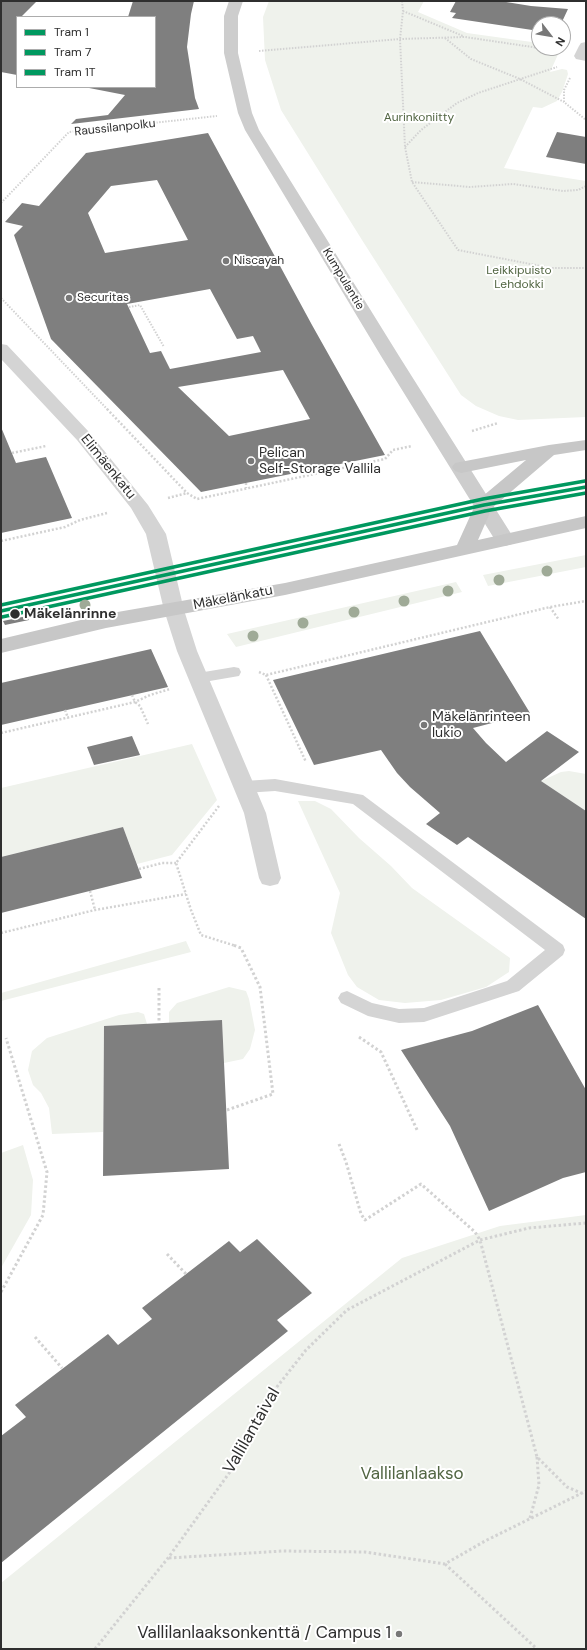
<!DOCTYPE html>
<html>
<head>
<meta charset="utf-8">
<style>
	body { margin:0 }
	#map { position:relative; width:587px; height:1650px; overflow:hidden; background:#fff; font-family:"DM Sans",sans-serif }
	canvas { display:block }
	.frame { position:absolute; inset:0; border:2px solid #2f2f2f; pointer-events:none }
	.legend { position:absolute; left:16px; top:16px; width:140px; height:72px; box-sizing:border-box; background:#fff; border:1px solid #acacac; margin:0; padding:5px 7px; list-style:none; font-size:12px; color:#2f2f2f }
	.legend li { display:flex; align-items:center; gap:8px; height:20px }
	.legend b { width:20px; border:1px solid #acacac }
	.north { position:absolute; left:531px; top:16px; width:40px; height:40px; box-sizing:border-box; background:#fff; border:1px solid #acacac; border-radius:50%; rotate:121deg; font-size:11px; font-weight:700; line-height:16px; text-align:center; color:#2f2f2f }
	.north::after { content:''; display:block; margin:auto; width:14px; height:18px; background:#787878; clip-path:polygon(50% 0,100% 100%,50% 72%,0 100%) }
</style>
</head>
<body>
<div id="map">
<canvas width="587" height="1650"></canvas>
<div class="frame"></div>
<ul class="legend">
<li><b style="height:5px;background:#00985f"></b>Tram 1</li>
<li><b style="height:5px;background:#00985f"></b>Tram 7</li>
<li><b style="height:5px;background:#00985f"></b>Tram 1T</li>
</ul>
<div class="north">N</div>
</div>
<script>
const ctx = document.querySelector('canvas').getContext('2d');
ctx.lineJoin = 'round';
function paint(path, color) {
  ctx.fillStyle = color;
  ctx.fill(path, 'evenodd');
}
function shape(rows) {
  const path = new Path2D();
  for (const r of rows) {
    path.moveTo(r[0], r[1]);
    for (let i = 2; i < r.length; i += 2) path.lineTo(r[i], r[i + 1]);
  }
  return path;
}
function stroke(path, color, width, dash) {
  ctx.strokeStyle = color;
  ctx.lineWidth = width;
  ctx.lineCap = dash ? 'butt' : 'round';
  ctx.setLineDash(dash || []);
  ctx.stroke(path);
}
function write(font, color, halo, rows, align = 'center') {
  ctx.font = font + ' "DM Sans",sans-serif';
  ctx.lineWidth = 4;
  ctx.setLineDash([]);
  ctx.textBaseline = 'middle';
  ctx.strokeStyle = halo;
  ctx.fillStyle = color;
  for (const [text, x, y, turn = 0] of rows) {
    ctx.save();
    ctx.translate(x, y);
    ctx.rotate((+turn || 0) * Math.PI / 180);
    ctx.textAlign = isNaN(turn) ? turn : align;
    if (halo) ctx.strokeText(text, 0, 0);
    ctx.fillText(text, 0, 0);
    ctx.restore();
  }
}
paint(shape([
	[269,1,424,1,418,12,467,33,539,43,539,48,561,48,550,72,562,69,567,70,568,74,562,92,557,101,542,108,533,107,504,168,586,181,586,417,518,420,499,416,476,406,461,395,362,240,281,110,265,60,263,17],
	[586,555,586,567,488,586,483,575],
	[456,582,462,592,236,647,227,634],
	[192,744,217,800,172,855,137,864,123,827,1,857,1,788],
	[569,771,586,774,586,811,541,781,561,772],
	[298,801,315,801,331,809,359,838,391,866,412,888,510,958,509,972,486,987,441,1000,405,1003,379,1000,357,987,348,975,331,933,340,893],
	[186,941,191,952,1,1001,1,993],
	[229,987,246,991,249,999,255,1030,250,1049,243,1059,224,1063,222,1020,169,1023,169,1012,177,1003],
	[138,1012,144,1014,147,1024,104,1026,103,1132,52,1134,49,1108,41,1093,33,1085,28,1070,32,1051,47,1038,119,1015],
	[23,1145,33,1180,31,1215,1,1268,1,1153],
	[586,1215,586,1649,1,1649,1,1583,402,1258,500,1226]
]), '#eff2ec');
paint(shape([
	[1,1,37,1,21,17,17,17,17,75,1,72],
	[133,1,194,1,191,14,187,47,195,98,199,109,71,124,76,119,108,115,125,95,84,87,155,87,155,17,128,17],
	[456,1,500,1,531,6,568,9,561,24,539,24,539,31,452,18,456,13,450,12],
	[557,132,586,137,586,164,546,157],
	[208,133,312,325,385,455,201,492,51,339,14,235,23,226,5,222,22,203,39,206,86,153],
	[157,180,188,240,105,253,88,213,111,186],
	[210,289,237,339,253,336,261,352,170,369,161,351,150,353,127,304],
	[283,370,310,419,229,436,178,387],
	[1,427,16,463,46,457,72,518,1,533],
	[27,616,29,620,5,625,3,621],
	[480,631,530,713,473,728,486,743,506,762,547,731,579,752,541,781,586,811,586,919,468,837,457,845,426,824,440,813,410,787,397,773,381,750,314,765,273,680],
	[151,649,168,687,1,725,1,683],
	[132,736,140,755,94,765,87,747],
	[123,827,142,878,1,913,1,857],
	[538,1005,586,1090,586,1172,563,1178,489,1211,450,1126,401,1050,472,1031],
	[222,1020,229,1169,103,1176,104,1026],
	[257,1239,312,1293,277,1320,288,1331,1,1563,1,1436,26,1417,15,1405,108,1334,118,1345,152,1319,142,1308,229,1241,240,1252]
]), '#7f7f7f');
stroke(shape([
	[402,1,403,11,400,39,405,147,412,182,458,250,551,268,586,268],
	[403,11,463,36],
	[445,38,471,59,520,79,564,102],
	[542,48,555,50],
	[259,51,400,39,465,37,539,48],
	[570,78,564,90,564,102,586,120],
	[405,147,421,130,457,103,478,93,557,67],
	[412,182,470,187,513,184,563,191,578,190,586,186],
	[1,203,69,132,217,116],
	[1,298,108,410],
	[129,307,140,305,164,347]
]), '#d2d2d2', 2, [1.5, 1.5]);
stroke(shape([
	[107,409,187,493,197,499,385,459,393,450,412,446],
	[472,431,498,423],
	[12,453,46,446],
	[246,483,246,488],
	[168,498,187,493],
	[1,541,65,527,80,520,107,513],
	[550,607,559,620],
	[259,672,266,675,550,607,586,601],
	[266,675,306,762],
	[132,695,135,702,140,706,148,724],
	[65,710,68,718],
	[1,733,135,702,150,695,170,689],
	[219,806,176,863,191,910,201,935,236,946],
	[139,869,162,863,176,863],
	[90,891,95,910],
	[1,933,95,910,186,894]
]), '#d2d2d2', 2.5, [2, 2]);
stroke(shape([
	[159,988,159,1023],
	[359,1037,381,1052,418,1132],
	[227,1110,273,1094,260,987,241,948,233,945],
	[339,1144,346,1162,361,1214,365,1220,421,1184,475,1232,480,1240,537,1457,567,1487,581,1493],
	[167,1254,186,1274],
	[1,1292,43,1215,47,1172,6,1038],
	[35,1337,62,1368],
	[530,1518,539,1485,537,1457],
	[169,1558,283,1551,365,1552,445,1564,485,1541,586,1491],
	[445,1564,537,1649],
	[95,1649,168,1558,235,1465,265,1402,306,1350,347,1310,480,1240,529,1228,586,1223]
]), '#d2d2d2', 3, [2.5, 2.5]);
paint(shape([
	[234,667,239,668,241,672,239,676,198,683,193,682,191,678,193,674,198,673,234,667],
	[275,779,363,795,563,945,565,950,563,955,519,991,424,1022,399,1023,368,1016,341,1003,338,998,341,993,347,991,372,1003,399,1009,424,1008,507,981,545,950,353,804,275,791,244,793,238,791,236,787,238,783,244,781,275,779]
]), '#d4d4d4');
paint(shape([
	[586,42,586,61,576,59,574,56,579,46,581,43,586,42]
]), '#d4d4d4');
paint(shape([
	[174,603,181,605,184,610,197,651,266,813,281,878,278,884,270,886,262,884,259,878,244,813,177,651,164,610,167,605,174,603]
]), '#d4d4d4');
paint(shape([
	[1,344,7,345,89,432,148,505,166,534,184,610,181,615,174,617,167,615,164,610,146,534,131,508,77,440,1,359,1,344]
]), '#d4d4d4');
paint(shape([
	[229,1,243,1,238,16,238,53,252,113,259,130,399,356,515,540,512,544,505,546,498,544,495,540,381,356,245,130,238,113,224,53,224,16,229,1]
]), '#cdcdcd');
paint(shape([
	[586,440,586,450,554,455,492,508,478,540,586,516,586,528,285,595,106,628,1,653,1,639,106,614,285,583,457,545,477,501,526,460,461,473,455,471,452,467,455,463,549,445,586,440]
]), '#c7c7c7');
stroke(shape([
	[1,611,484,505,586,487]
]), '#00985f', 3.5);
stroke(shape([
	[2,617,485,511,586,493]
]), '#00985f', 3.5);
stroke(shape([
	[1,605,483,499,585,481]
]), '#00985f', 3.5);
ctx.fillStyle = '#9faa97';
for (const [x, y] of [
	[547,571],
	[499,580],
	[448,591],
	[404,601],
	[85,605],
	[354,612],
	[303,623],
	[253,636]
]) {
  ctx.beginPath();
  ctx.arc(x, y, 5.5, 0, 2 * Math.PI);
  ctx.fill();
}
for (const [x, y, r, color] of [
	[226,261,4,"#787878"],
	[69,298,4,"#787878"],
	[251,461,4,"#787878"],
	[15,614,5.5,"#2f2f2f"],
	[424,725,4,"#787878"],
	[399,1634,4,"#787878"]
]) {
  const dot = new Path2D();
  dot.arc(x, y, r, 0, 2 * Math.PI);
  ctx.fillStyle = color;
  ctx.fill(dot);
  stroke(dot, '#fff', 1.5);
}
write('12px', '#516542', '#fff', [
	["Aurinkoniitty",419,118],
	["Leikkipuisto",519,271],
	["Lehdokki",519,285]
]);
write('12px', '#2f2f2f', '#fff', [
	["Raussilanpolku",115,128,-6],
	["Kumpulantie",343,279,59]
]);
write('12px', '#2f2f2f', '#fff', [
	["Niscayah",234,261],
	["Securitas",77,298]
], 'left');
write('14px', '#2f2f2f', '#fff', [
	["Pelican",259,453],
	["Self-Storage Vallila",259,469],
	["Mäkelänrinteen",432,717],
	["lukio",432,733]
], 'left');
write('14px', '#2f2f2f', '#fff', [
	["Elimäenkatu",108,467,51],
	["Mäkelänkatu",233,598,-11]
]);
write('bold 14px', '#2f2f2f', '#fff', [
	["Mäkelänrinne",24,614]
], 'left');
write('17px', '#2f2f2f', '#fff', [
	["Vallilantaival",252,1431,-60]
]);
write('17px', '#516542', '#fff', [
	["Vallilanlaakso",412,1475]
]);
write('17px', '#2f2f2f', '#fff', [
	["Vallilanlaaksonkenttä / Campus 1",391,1634]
], 'right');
</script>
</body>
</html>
